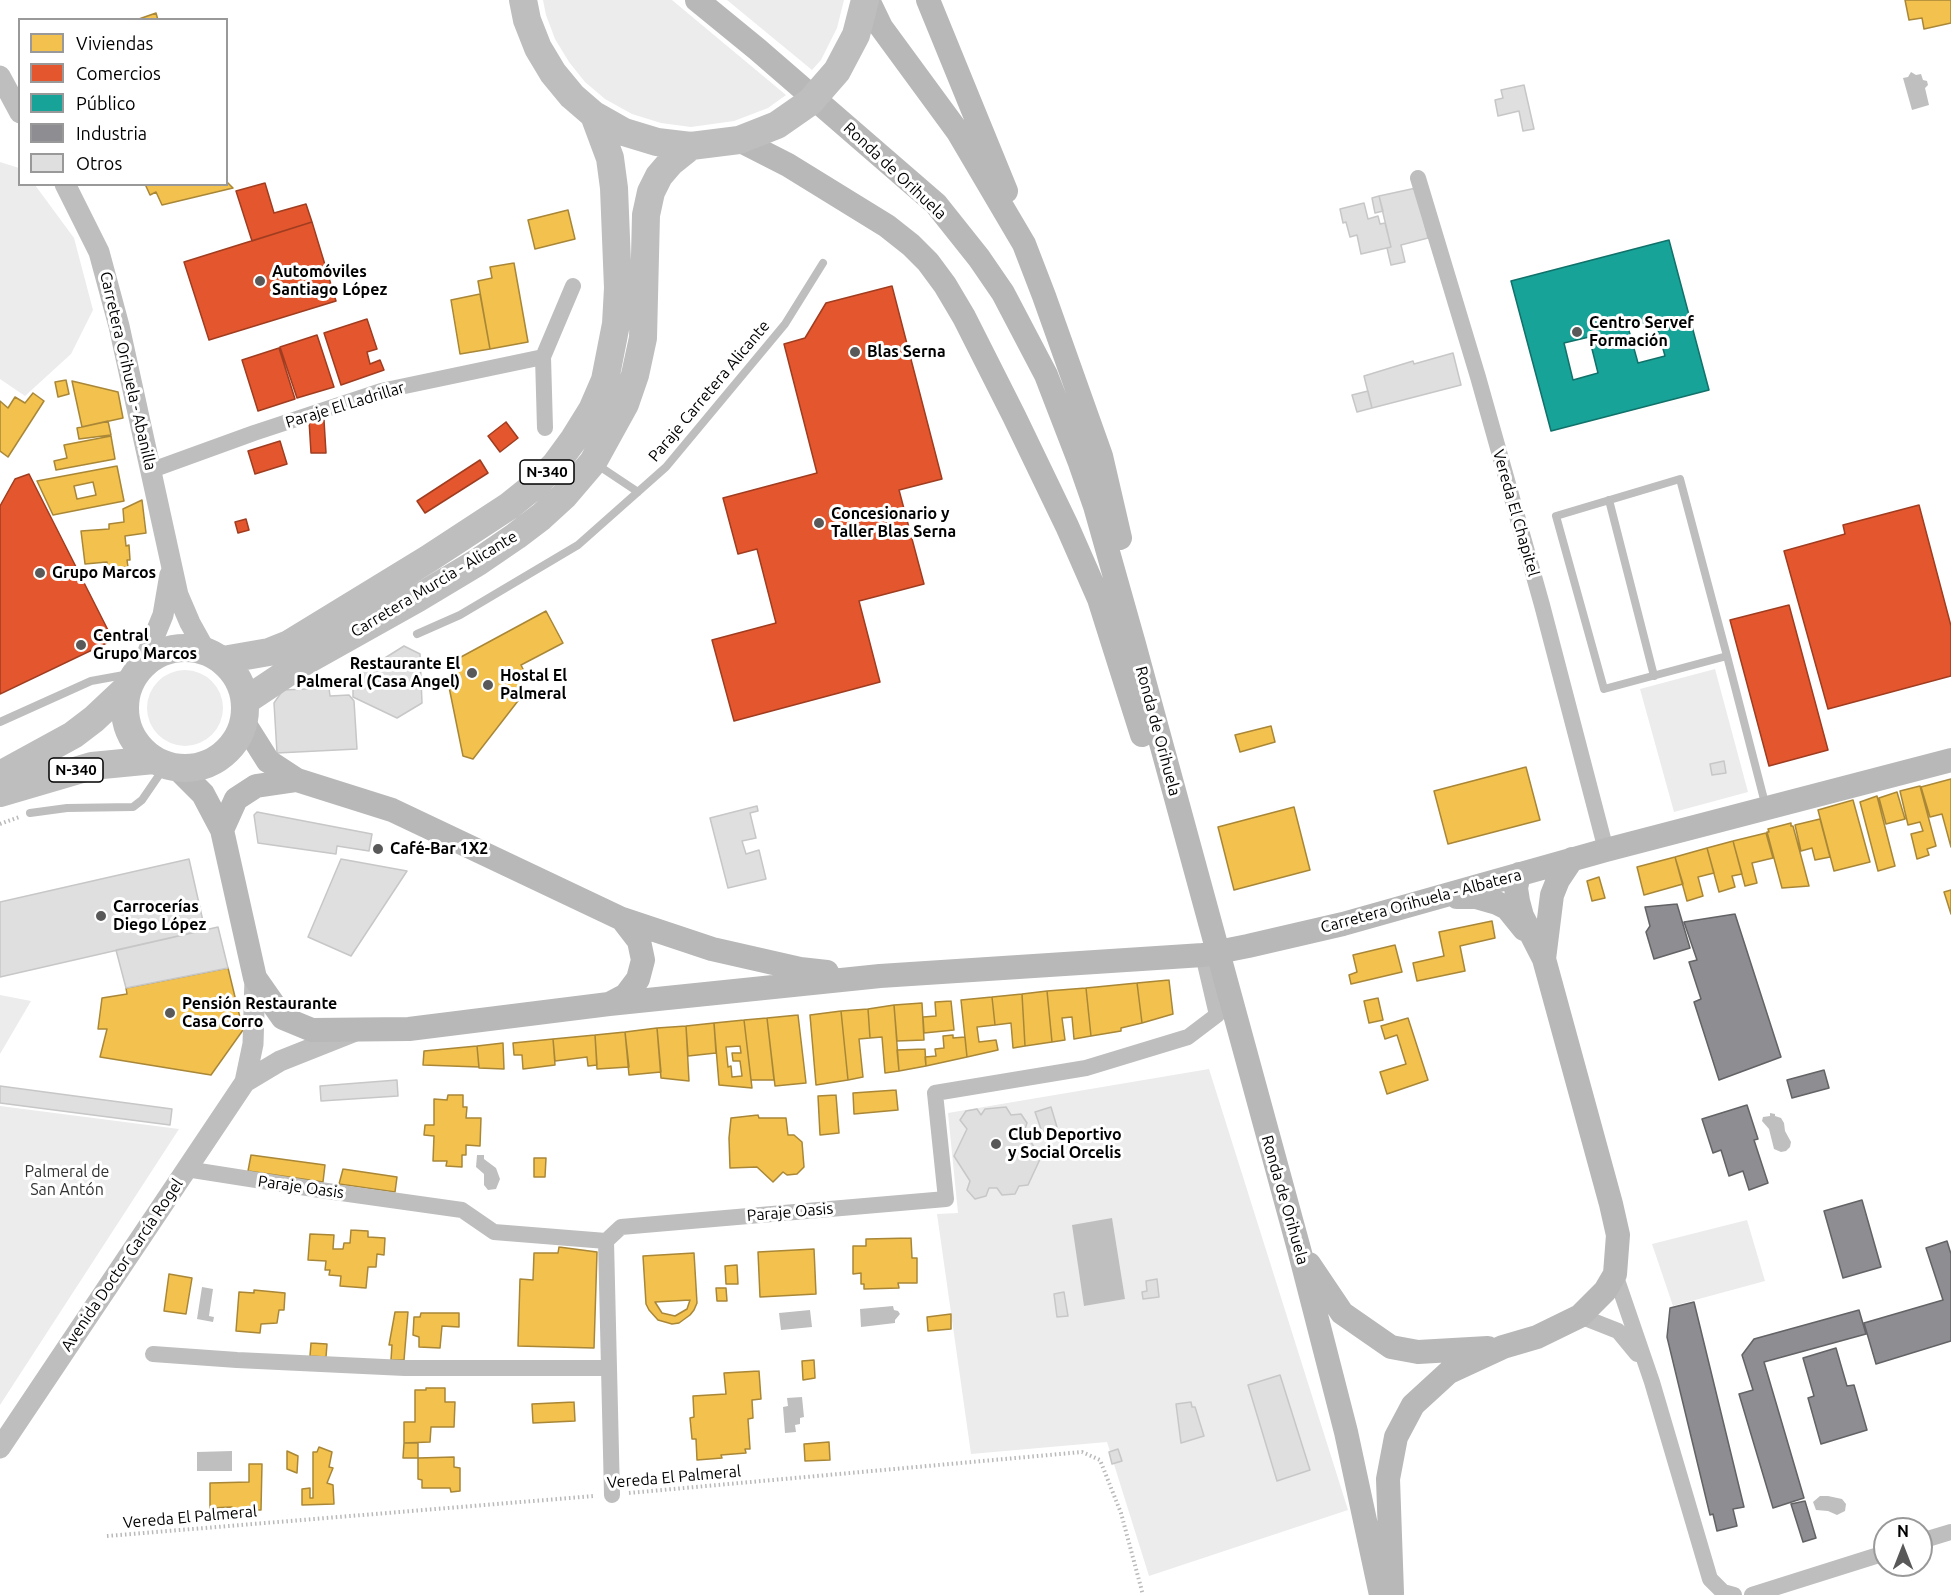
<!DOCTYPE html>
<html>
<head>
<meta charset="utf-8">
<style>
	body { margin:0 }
	#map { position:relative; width:1951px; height:1595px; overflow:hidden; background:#fff; font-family:Ubuntu,sans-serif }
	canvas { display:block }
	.legend { position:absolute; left:18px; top:18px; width:210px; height:168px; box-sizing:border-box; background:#fff; border:2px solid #999; margin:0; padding:8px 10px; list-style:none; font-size:18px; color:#000 }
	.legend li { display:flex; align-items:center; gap:12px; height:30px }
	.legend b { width:30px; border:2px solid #999 }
	.north { position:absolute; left:1873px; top:1517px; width:60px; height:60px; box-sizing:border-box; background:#fff; border:2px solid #999; border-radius:50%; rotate:0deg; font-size:16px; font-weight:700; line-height:24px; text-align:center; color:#000 }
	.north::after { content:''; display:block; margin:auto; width:21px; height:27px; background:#595959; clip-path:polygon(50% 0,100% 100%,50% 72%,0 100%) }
</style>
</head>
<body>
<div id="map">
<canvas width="1951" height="1595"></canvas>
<ul class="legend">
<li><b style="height:16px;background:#f2c14e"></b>Viviendas</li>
<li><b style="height:16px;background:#e4572e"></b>Comercios</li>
<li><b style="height:16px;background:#17a398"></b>Público</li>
<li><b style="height:16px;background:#8d8d92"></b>Industria</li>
<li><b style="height:16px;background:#dfdfdf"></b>Otros</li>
</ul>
<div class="north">N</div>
</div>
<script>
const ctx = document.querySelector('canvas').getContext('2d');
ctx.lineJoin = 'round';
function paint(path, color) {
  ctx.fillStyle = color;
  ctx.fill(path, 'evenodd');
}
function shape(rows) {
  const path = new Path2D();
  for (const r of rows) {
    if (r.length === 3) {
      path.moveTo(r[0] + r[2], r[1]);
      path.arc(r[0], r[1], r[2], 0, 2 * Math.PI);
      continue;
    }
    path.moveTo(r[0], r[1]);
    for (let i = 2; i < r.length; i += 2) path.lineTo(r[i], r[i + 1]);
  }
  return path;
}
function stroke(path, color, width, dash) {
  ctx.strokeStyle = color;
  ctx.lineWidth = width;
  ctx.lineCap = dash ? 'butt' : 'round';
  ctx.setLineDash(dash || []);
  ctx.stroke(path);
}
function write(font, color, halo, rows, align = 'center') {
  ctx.font = font + ' Ubuntu,sans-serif';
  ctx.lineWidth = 6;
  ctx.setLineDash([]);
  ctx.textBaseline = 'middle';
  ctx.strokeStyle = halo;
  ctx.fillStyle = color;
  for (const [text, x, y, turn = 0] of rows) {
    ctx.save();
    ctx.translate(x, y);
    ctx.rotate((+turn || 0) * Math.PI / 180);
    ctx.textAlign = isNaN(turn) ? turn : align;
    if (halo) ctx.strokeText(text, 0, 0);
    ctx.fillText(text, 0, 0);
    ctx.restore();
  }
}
paint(shape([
	[543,0,672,0,786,95,768,108,734,121,691,127,661,123,632,114,605,99,585,82,569,62,555,39,546,15],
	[727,0,844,0,837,28,821,60,812,70],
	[0,162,19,168,20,184,35,185,74,238,93,310,71,354,25,396,0,379],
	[1715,669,1748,792,1674,812,1640,689],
	[185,708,38],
	[0,995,31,1001,0,1054],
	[1209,1069,1348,1510,1149,1576,1107,1442,971,1454,937,1214,958,1213,948,1113],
	[0,1106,179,1129,0,1405],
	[1747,1220,1765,1281,1673,1306,1652,1244]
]), '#ececec');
paint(shape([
	[1911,72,1916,75,1921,74,1923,80,1927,81,1928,85,1925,88,1929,105,1912,110,1903,78,1908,77],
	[1770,1113,1775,1114,1775,1116,1781,1118,1784,1123,1785,1131,1791,1142,1790,1147,1786,1151,1781,1152,1774,1149,1769,1129,1762,1121,1763,1117,1770,1116],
	[477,1155,484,1155,484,1159,496,1168,500,1179,496,1189,488,1190,484,1185,484,1174,476,1167],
	[1112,1218,1125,1299,1084,1306,1072,1225],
	[202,1287,213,1289,209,1316,214,1317,213,1322,197,1319],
	[893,1306,894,1310,898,1311,900,1314,895,1320,895,1323,861,1327,860,1309],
	[810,1310,812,1327,781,1330,779,1313],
	[802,1397,804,1417,800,1418,800,1424,795,1425,796,1432,785,1433,783,1407,788,1406,787,1398],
	[232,1451,232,1471,197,1471,197,1452],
	[1820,1496,1828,1496,1842,1499,1846,1504,1845,1511,1837,1515,1828,1511,1816,1510,1813,1502]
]), '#bfbfbf');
const homes = shape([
	[1905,0,1951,0,1951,23,1924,29,1922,18,1909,20,1905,0],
	[156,13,158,20,136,20,156,13],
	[226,181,233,188,162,205,156,192,150,195,145,184,226,184,226,181],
	[568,210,575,239,535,249,528,220,568,210],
	[514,263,528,342,490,349,478,281,492,278,490,267,514,263],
	[480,294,490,349,460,354,451,300,480,294],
	[66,380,69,394,58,397,55,382,66,380],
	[72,381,118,392,123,418,82,427,72,381],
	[33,393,44,401,8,457,0,451,0,401,8,408,15,397,25,403,33,393],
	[108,421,111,435,79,439,77,428,108,421],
	[111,436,115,459,56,470,54,461,67,458,64,445,111,436],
	[117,466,124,501,53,515,37,481,117,466],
	[93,482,96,495,77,499,74,486,93,482],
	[142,500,146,533,125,536,126,546,129,545,130,560,127,560,128,567,108,569,107,562,85,564,81,531,109,529,109,524,124,522,123,509,142,500],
	[546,611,563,643,521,665,525,673,521,697,473,759,463,756,449,687,458,682,448,664,546,611],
	[1271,726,1275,742,1240,752,1235,735,1271,726],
	[1526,767,1540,820,1448,844,1434,791,1526,767],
	[1951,779,1951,847,1942,814,1930,817,1921,787,1951,779],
	[1920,786,1936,846,1927,849,1929,855,1917,859,1911,834,1923,831,1920,822,1908,825,1900,791,1920,786],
	[1897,792,1905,819,1886,824,1879,798,1897,792],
	[1877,796,1895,866,1878,871,1860,802,1877,796],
	[1853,800,1870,862,1834,871,1818,810,1853,800],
	[1294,807,1310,870,1234,890,1218,827,1294,807],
	[1820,819,1830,857,1815,860,1812,848,1801,851,1795,825,1820,819],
	[1791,823,1791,826,1793,826,1809,886,1782,888,1767,832,1769,832,1768,829,1791,823],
	[1766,833,1773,858,1752,863,1757,883,1745,886,1733,841,1766,833],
	[1733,841,1742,874,1732,876,1735,887,1719,892,1707,848,1733,841],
	[1707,848,1714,873,1698,877,1703,896,1687,901,1675,857,1707,848],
	[1675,857,1683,884,1644,895,1637,867,1675,857],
	[1599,877,1605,898,1592,901,1587,881,1599,877],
	[1951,890,1951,914,1944,892,1951,890],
	[1492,921,1495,938,1460,946,1465,971,1417,981,1413,963,1444,956,1439,932,1492,921],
	[1395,945,1402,972,1351,984,1349,975,1357,972,1353,955,1395,945],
	[228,968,243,1030,211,1075,100,1057,107,1029,98,1029,102,998,127,994,126,988,228,968],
	[1169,980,1173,1014,1142,1023,1137,983,1169,980],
	[1137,983,1142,1023,1121,1028,1121,1031,1091,1036,1086,988,1137,983],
	[1086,988,1091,1036,1074,1039,1072,1017,1062,1018,1065,1040,1052,1042,1047,991,1086,988],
	[1047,991,1052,1042,1025,1046,1022,994,1047,991],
	[1022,994,1025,1046,1013,1048,1011,1023,995,1025,992,997,1022,994],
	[992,997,995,1025,977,1027,979,1042,996,1040,998,1050,967,1057,961,1000,992,997],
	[1378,998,1383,1020,1369,1023,1364,1001,1378,998],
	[951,1001,954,1030,924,1033,923,1017,936,1016,935,1002,951,1001],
	[922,1003,924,1040,897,1041,894,1005,922,1003],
	[894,1005,899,1071,885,1073,882,1037,870,1038,868,1009,894,1005],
	[868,1009,870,1038,859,1039,863,1077,848,1080,841,1011,868,1009],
	[841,1011,848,1080,816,1085,810,1015,841,1011],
	[798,1015,806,1083,775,1086,767,1018,798,1015],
	[767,1018,774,1080,751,1080,744,1020,767,1018],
	[1408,1018,1428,1080,1387,1094,1380,1072,1406,1064,1397,1035,1385,1039,1381,1026,1408,1018],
	[744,1020,752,1088,719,1085,714,1023,744,1020],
	[740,1046,741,1053,732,1053,733,1061,740,1061,742,1076,732,1077,731,1066,728,1067,726,1047,740,1046],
	[714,1023,716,1053,688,1056,686,1026,714,1023],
	[686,1026,689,1081,661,1078,657,1028,686,1026],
	[657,1028,661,1072,629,1075,625,1032,657,1028],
	[625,1032,629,1067,597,1069,595,1035,625,1032],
	[595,1035,597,1065,588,1066,587,1057,555,1061,553,1039,595,1035],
	[953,1035,953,1038,965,1037,967,1057,926,1066,925,1057,936,1056,935,1049,944,1048,943,1036,953,1035],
	[553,1039,555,1065,523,1069,522,1055,514,1055,513,1043,553,1039],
	[503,1043,504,1069,479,1068,477,1046,503,1043],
	[477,1046,479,1067,423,1065,424,1051,477,1046],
	[925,1049,926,1066,899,1071,897,1050,925,1049],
	[896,1090,898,1110,854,1114,853,1093,896,1090],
	[448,1095,463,1095,463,1107,467,1107,466,1118,481,1118,480,1146,466,1145,466,1155,462,1155,462,1167,446,1166,447,1161,433,1161,434,1136,424,1135,425,1125,434,1125,434,1099,447,1100,448,1095],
	[836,1095,839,1133,820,1135,818,1096,836,1095],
	[758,1115,759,1118,786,1118,788,1135,794,1135,802,1142,804,1167,797,1174,787,1175,783,1172,773,1182,757,1167,730,1168,729,1138,731,1118,758,1115],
	[251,1155,325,1165,323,1182,248,1171,251,1155],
	[534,1158,546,1158,545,1177,534,1177,534,1158],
	[343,1169,397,1177,395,1192,339,1184,343,1169],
	[351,1230,368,1231,368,1237,385,1238,384,1255,377,1254,376,1267,368,1267,366,1288,340,1286,341,1276,329,1275,330,1270,325,1270,326,1261,308,1260,310,1234,334,1235,333,1249,343,1249,344,1243,350,1243,351,1230],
	[911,1238,912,1258,917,1258,917,1283,898,1283,899,1288,864,1289,864,1284,861,1284,861,1273,853,1274,853,1246,866,1246,866,1239,911,1238],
	[559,1247,597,1252,594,1348,518,1346,520,1279,533,1280,534,1253,558,1253,559,1247],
	[814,1249,816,1294,760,1297,758,1252,814,1249],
	[694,1253,697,1303,694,1310,690,1315,679,1323,672,1324,658,1320,649,1310,646,1304,643,1256,694,1253],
	[690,1300,687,1309,675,1316,662,1313,655,1302,690,1300],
	[737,1265,738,1284,726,1284,725,1266,737,1265],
	[169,1274,192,1278,186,1314,164,1311,169,1274],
	[716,1288,726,1288,727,1301,717,1301,716,1288],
	[254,1290,285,1293,284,1310,279,1310,277,1323,261,1324,260,1333,236,1331,239,1292,254,1293,254,1290],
	[395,1312,408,1312,404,1360,391,1360,392,1345,389,1345,395,1312],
	[421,1313,459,1313,459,1327,442,1326,440,1348,419,1347,419,1337,413,1335,414,1317,420,1317,421,1313],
	[951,1314,951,1329,928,1331,927,1317,951,1314],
	[311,1343,327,1344,326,1357,310,1356,311,1343],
	[814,1360,815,1378,803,1380,802,1361,814,1360],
	[759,1371,761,1399,752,1400,753,1418,748,1419,750,1449,745,1449,746,1453,721,1455,722,1458,697,1460,696,1439,692,1439,690,1418,694,1417,693,1396,726,1394,724,1373,759,1371],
	[426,1388,445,1388,445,1402,455,1402,454,1427,431,1427,430,1442,404,1443,404,1422,415,1422,415,1390,426,1390,426,1388],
	[574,1402,575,1421,533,1423,532,1404,574,1402],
	[829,1442,830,1460,805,1461,804,1444,829,1442],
	[404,1443,418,1443,418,1458,403,1458,404,1443],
	[319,1447,332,1452,329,1467,333,1468,327,1483,333,1485,334,1504,302,1505,302,1489,310,1488,310,1498,313,1498,313,1452,317,1452,319,1447],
	[287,1451,298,1456,297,1473,287,1469,287,1451],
	[454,1457,454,1467,460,1468,460,1491,451,1492,450,1488,422,1488,422,1480,418,1479,418,1458,454,1457],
	[249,1464,262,1464,261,1510,232,1510,232,1507,210,1508,210,1483,249,1482,249,1464]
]);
paint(homes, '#f2c14e');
stroke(homes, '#a98737', 1.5);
const shops = shape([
	[265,183,274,213,306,204,312,222,252,241,236,191,265,183],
	[312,222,336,301,209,340,184,262,312,222],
	[892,286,942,479,899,490,924,584,859,601,880,682,734,721,712,640,776,623,757,549,738,554,723,498,817,473,784,344,805,338,826,303,892,286],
	[367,319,377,349,367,352,370,364,380,360,384,370,341,385,324,333,367,319],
	[317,335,334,387,297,398,280,347,317,335],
	[279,348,295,399,258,411,242,360,279,348],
	[309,420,324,420,326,453,311,453,309,420],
	[506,422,518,438,500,452,488,436,506,422],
	[280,441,287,464,255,474,248,451,280,441],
	[480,460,488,473,425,513,417,501,480,460],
	[29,474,113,640,0,694,0,506,15,479,29,474],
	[1919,505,1951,626,1951,676,1828,709,1784,551,1845,534,1843,525,1919,505],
	[246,519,249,530,238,533,235,522,246,519],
	[1789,605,1828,750,1769,766,1730,620,1789,605]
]);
paint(shops, '#e4572e');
stroke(shops, '#a03d20', 1.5);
const public = shape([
	[1669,240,1709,390,1551,431,1511,281,1669,240],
	[1655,320,1665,356,1638,363,1628,327,1655,320],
	[1589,337,1598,373,1573,380,1564,343,1589,337]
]);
paint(public, '#17a398');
stroke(public, '#10726a', 1.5);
const industry = shape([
	[1677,904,1690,948,1654,959,1646,932,1650,926,1645,907,1677,904],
	[1735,914,1781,1057,1719,1080,1694,1002,1701,999,1689,962,1697,960,1684,922,1735,914],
	[1824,1070,1829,1088,1792,1098,1787,1080,1824,1070],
	[1747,1105,1758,1139,1754,1140,1768,1183,1749,1190,1743,1171,1729,1176,1721,1150,1713,1153,1702,1119,1747,1105],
	[1862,1200,1881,1267,1843,1278,1824,1211,1862,1200],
	[1947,1241,1951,1254,1951,1341,1876,1364,1864,1323,1943,1300,1926,1248,1947,1241],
	[1694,1302,1744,1507,1733,1509,1737,1526,1717,1531,1713,1514,1710,1515,1667,1337,1670,1308,1694,1302],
	[1859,1310,1866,1334,1764,1362,1804,1498,1773,1508,1739,1394,1753,1390,1742,1355,1754,1339,1859,1310],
	[1836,1348,1847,1386,1854,1385,1867,1430,1821,1444,1808,1398,1814,1396,1803,1358,1836,1348],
	[1805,1501,1816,1538,1803,1542,1791,1504,1805,1501]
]);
paint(industry, '#8d8d92');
stroke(industry, '#636366', 1.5);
const building = shape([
	[1524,85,1534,129,1523,131,1519,111,1498,116,1495,100,1503,98,1501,90,1524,85],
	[1416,188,1428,238,1401,245,1405,262,1391,265,1387,248,1391,247,1379,196,1416,188],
	[1379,196,1383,211,1375,213,1372,198,1379,196],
	[1364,203,1368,219,1378,216,1380,224,1385,223,1391,247,1361,254,1357,235,1350,237,1346,222,1343,223,1340,209,1364,203],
	[1453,353,1461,385,1372,408,1364,376,1413,361,1414,364,1453,353],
	[1368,391,1372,408,1357,412,1352,395,1368,391],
	[404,646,420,654,422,703,397,718,353,697,353,678,404,646],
	[329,688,330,696,349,695,354,701,357,749,277,753,274,703,283,690,329,688],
	[1724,761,1726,773,1712,775,1710,764,1724,761],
	[757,806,758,811,750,813,756,838,742,841,746,854,759,850,766,879,728,888,710,818,757,806],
	[257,812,372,834,369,851,337,846,336,854,258,843,254,815,257,812],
	[189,859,205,930,0,977,0,902,189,859],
	[341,859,407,871,351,956,308,937,341,859],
	[218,927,228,968,126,988,116,950,218,927],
	[397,1080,398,1096,321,1101,320,1086,397,1080],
	[0,1086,172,1109,170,1125,0,1103,0,1086],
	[1006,1107,1011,1115,1021,1114,1027,1123,1024,1132,1041,1157,1028,1185,1019,1186,1015,1194,1002,1195,997,1188,989,1188,986,1196,975,1199,967,1190,970,1181,954,1156,967,1129,960,1120,966,1111,977,1109,981,1115,985,1109,1006,1107],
	[1051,1107,1057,1127,1042,1132,1035,1112,1051,1107],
	[1157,1279,1159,1297,1143,1299,1142,1292,1147,1291,1146,1281,1157,1279],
	[1064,1292,1068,1316,1057,1317,1054,1294,1064,1292],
	[1280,1375,1310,1470,1277,1481,1248,1385,1280,1375],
	[1191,1402,1192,1407,1195,1407,1204,1436,1181,1443,1176,1404,1191,1402],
	[1118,1449,1122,1461,1112,1464,1109,1452,1118,1449]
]);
paint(building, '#dfdfdf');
stroke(building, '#c7c7c7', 1.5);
stroke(shape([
	[0,824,19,817],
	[629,1493,1082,1452,1100,1460,1121,1513,1143,1595],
	[107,1536,594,1496]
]), '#b9b9b9', 4, [1.5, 3]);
stroke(shape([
	[596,464,638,492],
	[1609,500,1654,676],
	[417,634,460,615,578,545,666,467,785,324,823,263],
	[1727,656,1604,689,1556,516,1680,479,1727,656,1766,807],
	[0,722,91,681,135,673],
	[30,813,67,808,133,807,142,800,166,765]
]), '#bebebe', 8);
stroke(shape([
	[1418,178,1478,377,1542,605,1606,850],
	[545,428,543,357,573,286],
	[152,470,254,433,381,391,543,357],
	[186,1169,320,1190,462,1210,494,1232,606,1241,621,1227,946,1199,935,1093,1086,1068,1188,1037,1217,1015,1203,955],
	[606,1241,612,1495],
	[1615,1274,1652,1382,1710,1579,1723,1592,1734,1595],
	[1580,1316,1618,1331,1637,1354],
	[153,1354,237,1360,405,1368,609,1368],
	[1921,1541,1951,1532],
	[1752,1595,1885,1553]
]), '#bebebe', 16);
stroke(shape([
	[0,76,20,113],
	[65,184,99,252,119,326,178,595,190,623,205,650],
	[143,664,163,615,170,574],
	[245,1082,280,1061,353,1032],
	[0,1448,245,1082,253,1044,255,978]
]), '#bebebe', 21);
stroke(shape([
	[697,0,757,49,936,204,979,258,1003,293,1046,375,1080,463,1095,506,1134,644,1299,1249,1346,1432,1381,1595],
	[868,0,881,27,958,132,1024,244,1044,296,1101,456,1120,538],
	[928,0,1006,191],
	[739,140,788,165,887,226,911,245,928,262,945,285,964,317,1014,416,1067,526,1099,599,1142,735],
	[244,723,268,761,297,780],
	[177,768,203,794,222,830,255,978,283,1018,312,1030,409,1029,609,1004,880,976,1203,955,1248,946,1343,924,1606,850,1951,760],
	[222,830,236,799,256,786,297,780,392,810,622,919,712,949,800,969,827,972],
	[1457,897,1476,897,1497,903,1507,908,1524,929],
	[1544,959,1552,895,1558,880,1572,859],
	[609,1004,626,995,638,979,643,960,639,941,622,919],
	[1309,1264,1342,1313,1391,1347,1418,1352,1488,1348],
	[1392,1593,1388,1479,1396,1437,1413,1405,1449,1372,1503,1347,1537,1337,1580,1316,1605,1291,1615,1274,1618,1235,1611,1204,1544,959,1522,916,1518,901,1516,888,1519,874]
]), '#b8b8b8', 24);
stroke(shape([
	[523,0,527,20,538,48,553,73,572,96,594,115,624,132,657,142,691,146,739,140,777,125,810,102,837,71,856,35,865,0],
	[185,708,60],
	[223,660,269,652,289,644,428,559,509,506,534,486,555,465,574,439,592,410,605,380,616,324,618,288,614,188,610,158,594,115],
	[245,701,302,663,418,598,478,562,516,536,541,517,564,496,593,462,625,404,635,375,643,338,646,215,651,192,659,176,671,162,691,146],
	[0,775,73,735,94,719,127,688],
	[0,793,92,766,154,760]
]), '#bebebe', 28);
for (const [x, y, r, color] of [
	[260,281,6,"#595959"],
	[1577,332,6,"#595959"],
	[855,352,6,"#595959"],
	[819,523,6,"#595959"],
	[40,573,6,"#595959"],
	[81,645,6,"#595959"],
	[472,673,6,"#595959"],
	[488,685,6,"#595959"],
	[378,849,6,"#595959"],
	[101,916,6,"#595959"],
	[170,1013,6,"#595959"],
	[996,1144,6,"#595959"]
]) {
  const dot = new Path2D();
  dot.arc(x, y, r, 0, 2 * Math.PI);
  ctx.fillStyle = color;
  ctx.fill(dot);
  stroke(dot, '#fff', 2);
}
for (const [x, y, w] of [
	[547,472,54],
	[76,770,54]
]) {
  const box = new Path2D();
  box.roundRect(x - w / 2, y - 12, w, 24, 4.5);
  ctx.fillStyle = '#fff';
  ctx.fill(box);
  stroke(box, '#000', 1.5);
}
write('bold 15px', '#000', null, [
	["N-340",547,472],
	["N-340",76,770]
]);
write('16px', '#000', '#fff', [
	["Ronda de Orihuela",895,171,43],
	["Carretera Orihuela - Abanilla",128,371,77],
	["Paraje Carretera Alicante",709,391,-50],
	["Paraje El Ladrillar",345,405,-17],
	["Vereda El Chapitel",1516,513,74],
	["Carretera Murcia - Alicante",434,584,-31],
	["Ronda de Orihuela",1158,731,75],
	["Carretera Orihuela - Albatera",1421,901,-15],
	["Paraje Oasis",301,1187,8],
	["Ronda de Orihuela",1285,1200,74],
	["Paraje Oasis",790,1212,-5],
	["Avenida Doctor García Rogel",122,1265,-56],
	["Vereda El Palmeral",674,1477,-5],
	["Vereda El Palmeral",190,1517,-5]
]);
write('bold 16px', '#000', '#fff', [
	["Automóviles",272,272],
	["Santiago López",272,290],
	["Centro Servef",1589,323],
	["Formación",1589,341],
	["Blas Serna",867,352],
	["Concesionario y",831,514],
	["Taller Blas Serna",831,532],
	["Grupo Marcos",52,573],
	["Central",93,636],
	["Grupo Marcos",93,654],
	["Restaurante El",460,664,"right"],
	["Palmeral (Casa Angel)",460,682,"right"],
	["Hostal El",500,676],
	["Palmeral",500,694],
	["Café-Bar 1X2",390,849],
	["Carrocerías",113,907],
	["Diego López",113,925],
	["Pensión Restaurante",182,1004],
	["Casa Corro",182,1022],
	["Club Deportivo",1008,1135],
	["y Social Orcelis",1008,1153]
], 'left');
write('16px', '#333', '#fff', [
	["Palmeral de",67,1172],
	["San Antón",67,1190]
]);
</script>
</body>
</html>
